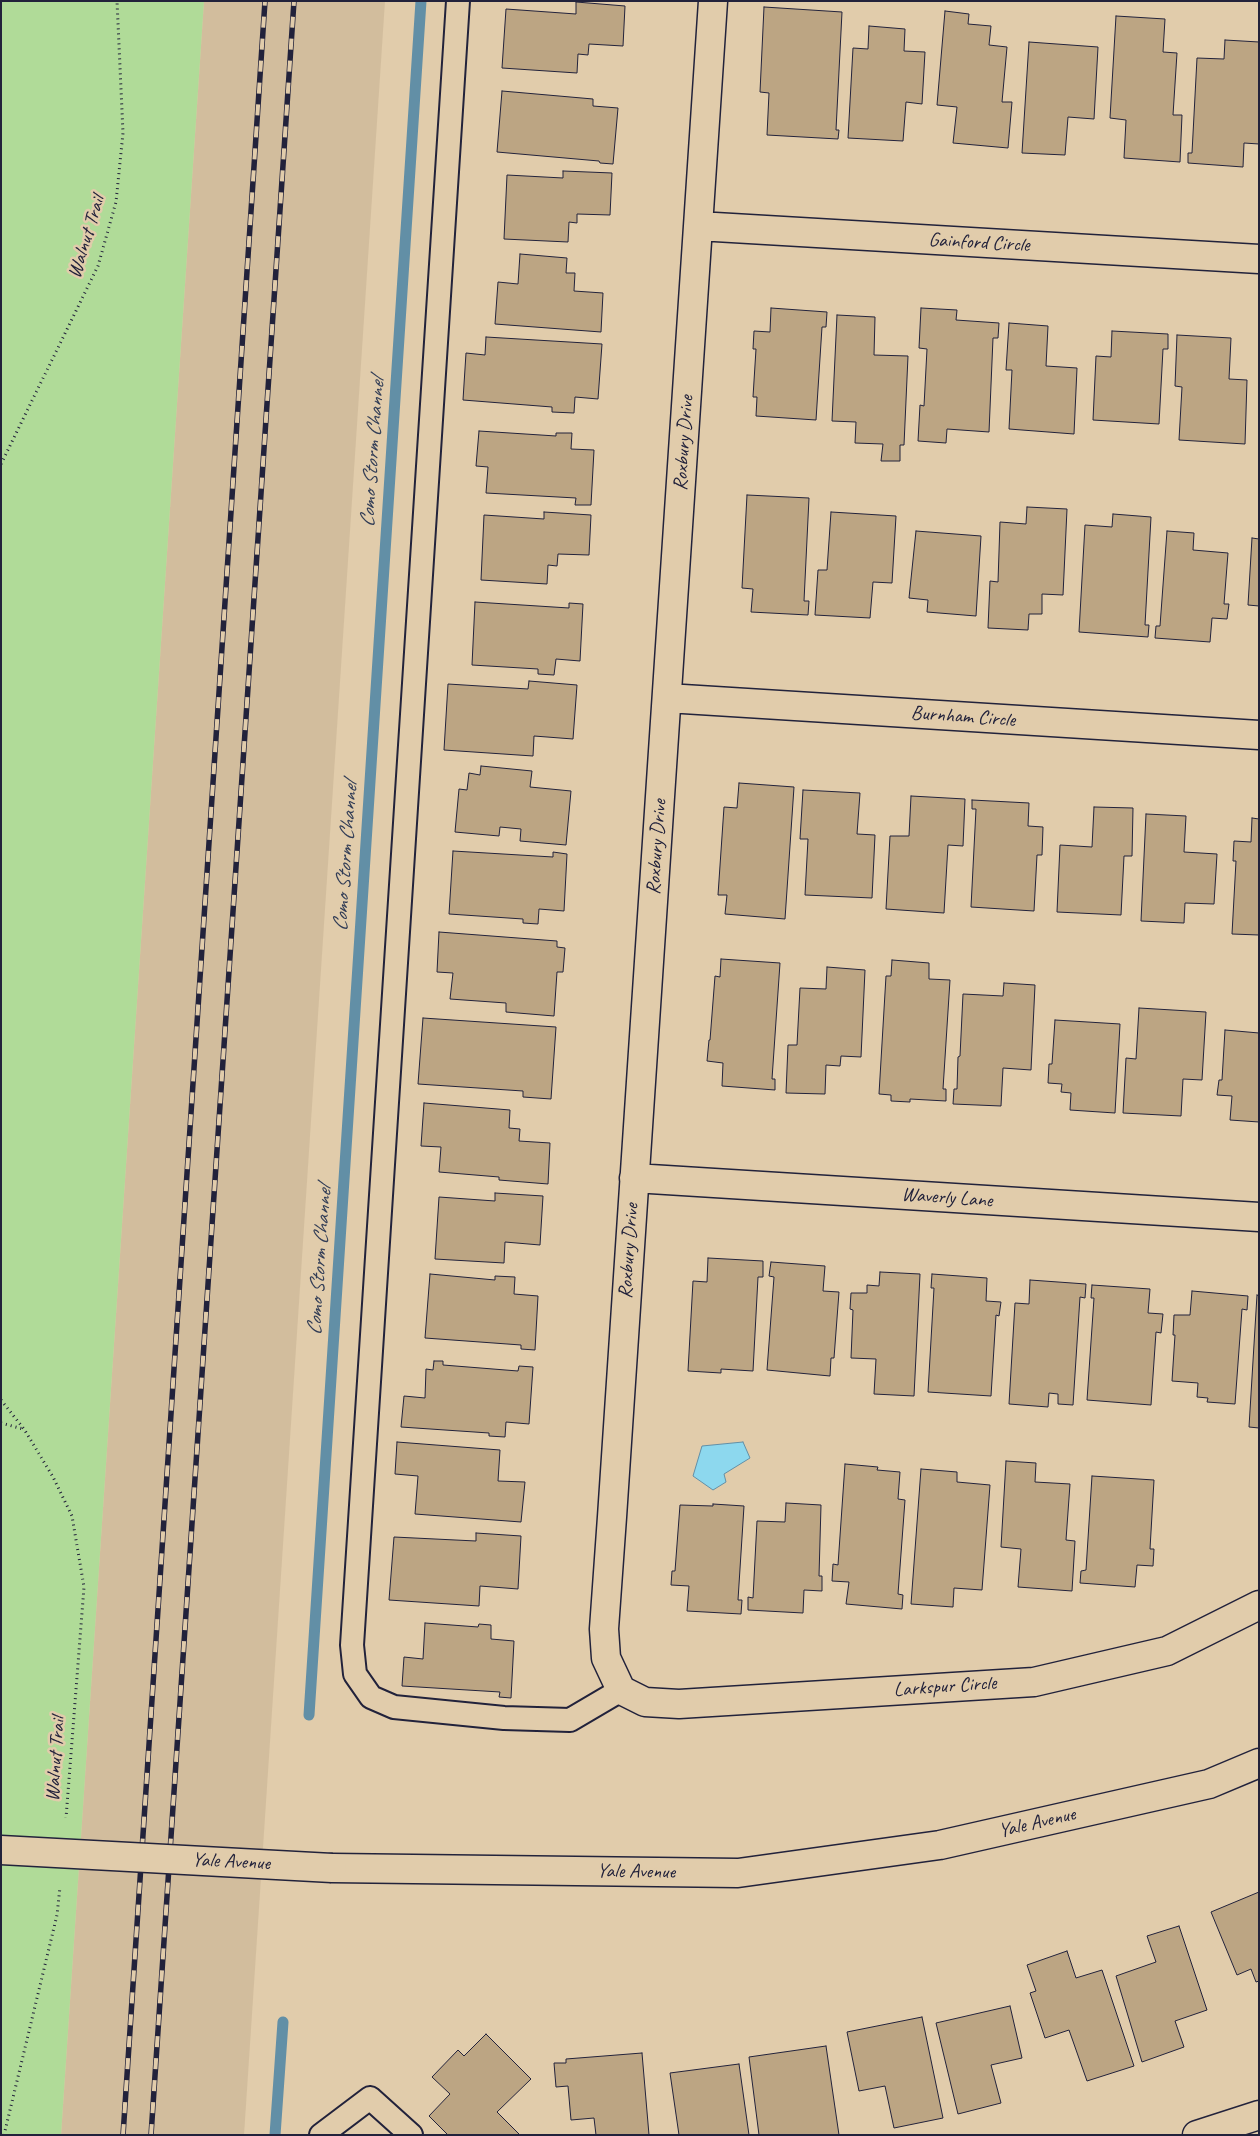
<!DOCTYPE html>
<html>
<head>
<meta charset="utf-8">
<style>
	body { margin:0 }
	#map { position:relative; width:1260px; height:2136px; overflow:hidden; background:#e1ccab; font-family:Caveat,sans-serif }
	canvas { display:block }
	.frame { position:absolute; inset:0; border:2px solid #22223b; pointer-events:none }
</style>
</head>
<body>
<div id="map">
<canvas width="1260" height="2136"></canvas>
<div class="frame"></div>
</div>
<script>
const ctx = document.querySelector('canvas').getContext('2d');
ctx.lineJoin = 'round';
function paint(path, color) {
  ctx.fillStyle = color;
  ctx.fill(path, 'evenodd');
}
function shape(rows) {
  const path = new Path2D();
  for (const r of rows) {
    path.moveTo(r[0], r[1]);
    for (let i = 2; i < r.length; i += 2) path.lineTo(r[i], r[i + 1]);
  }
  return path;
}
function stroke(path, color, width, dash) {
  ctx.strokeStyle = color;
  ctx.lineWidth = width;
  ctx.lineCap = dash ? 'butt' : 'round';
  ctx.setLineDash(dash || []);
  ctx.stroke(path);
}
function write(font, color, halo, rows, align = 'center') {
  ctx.font = font + ' Caveat,sans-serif';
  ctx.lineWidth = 5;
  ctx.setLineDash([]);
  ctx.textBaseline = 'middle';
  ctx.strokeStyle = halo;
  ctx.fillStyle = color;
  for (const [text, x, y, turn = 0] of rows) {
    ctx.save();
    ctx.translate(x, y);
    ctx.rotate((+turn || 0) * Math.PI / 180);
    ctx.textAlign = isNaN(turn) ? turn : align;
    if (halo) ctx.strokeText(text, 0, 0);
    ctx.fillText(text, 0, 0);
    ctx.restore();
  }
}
paint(shape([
	[204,1,385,1,244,2135,61,2135]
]), '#d2bd9d');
paint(shape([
	[1,1,204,1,61,2135,1,2135]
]), '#b0db98');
const water = shape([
	[743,1442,750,1458,724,1474,726,1482,713,1490,693,1476,702,1446,743,1442]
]);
paint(water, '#8dd8ee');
stroke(water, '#628fa6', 1);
stroke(shape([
	[309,1715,421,1],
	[275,2135,283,2022]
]), '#628fa6', 11);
const building = shape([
	[576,2,625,6,623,46,589,44,588,55,578,54,577,73,502,68,506,9,576,14,576,2],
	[764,7,842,12,836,130,839,130,838,139,767,135,769,93,760,92,764,7],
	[945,11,969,14,968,24,991,26,989,45,1007,47,1002,102,1012,102,1008,148,953,143,957,107,937,105,945,11],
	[1116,16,1165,19,1163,52,1177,53,1173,115,1182,115,1180,162,1124,158,1126,120,1110,118,1116,16],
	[869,26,905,29,904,51,925,52,922,104,906,102,903,141,848,138,853,48,868,49,869,26],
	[1225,40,1259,42,1259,144,1244,143,1243,167,1188,163,1188,153,1192,153,1197,58,1224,59,1225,40],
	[1029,42,1098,47,1094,119,1068,117,1065,155,1022,153,1029,42],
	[502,91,593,99,593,106,618,108,613,164,600,163,599,161,497,152,502,91],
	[563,171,612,173,610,215,577,214,577,223,569,222,568,242,504,239,507,175,563,178,563,171],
	[520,254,567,258,566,273,575,273,574,291,603,293,601,332,495,324,498,282,518,284,520,254],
	[771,308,827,312,826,327,822,327,816,420,756,416,757,397,753,397,756,349,753,349,754,331,770,332,771,308],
	[921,308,957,310,956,320,999,323,998,338,993,338,989,432,947,429,946,443,918,441,920,405,924,406,927,349,919,348,921,308],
	[837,315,875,317,874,355,908,356,904,445,900,445,900,461,881,461,883,444,855,443,856,422,832,421,837,315],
	[1009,323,1048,326,1046,366,1077,368,1074,434,1009,429,1012,370,1006,370,1009,323],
	[1112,331,1168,334,1168,349,1163,349,1159,424,1093,420,1096,356,1111,357,1112,331],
	[1177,335,1231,338,1229,379,1247,380,1245,444,1179,440,1182,387,1175,386,1177,335],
	[486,337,602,344,598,399,575,397,574,413,552,412,552,407,463,400,466,353,485,355,486,337],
	[479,431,556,436,556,433,572,433,571,449,594,450,591,505,575,505,576,498,486,493,488,467,476,466,479,431],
	[747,495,809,498,804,601,809,601,808,615,751,612,753,589,742,588,747,495],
	[1027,507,1067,509,1063,595,1042,594,1042,614,1029,614,1028,630,988,628,990,581,998,582,1000,522,1026,524,1027,507],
	[544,512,591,515,589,555,558,554,557,566,548,565,547,584,481,580,484,515,544,519,544,512],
	[831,512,896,516,892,583,873,582,870,618,815,615,818,570,827,570,831,512],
	[1113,514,1151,517,1145,625,1149,625,1148,637,1079,632,1085,525,1112,527,1113,514],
	[916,531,981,536,976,616,927,612,928,600,909,598,916,531],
	[1167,531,1194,533,1193,550,1228,553,1224,604,1229,604,1227,619,1212,618,1210,642,1155,638,1156,626,1160,626,1167,531],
	[1252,538,1259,539,1259,606,1248,605,1252,538],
	[475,602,569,608,569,603,583,604,580,661,556,659,554,675,538,674,538,669,472,665,475,602],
	[529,681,577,685,573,739,534,736,533,756,444,750,448,684,528,689,529,681],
	[481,766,532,771,530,787,571,791,566,845,520,841,521,829,500,827,499,836,455,832,459,789,467,790,469,773,480,775,481,766],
	[739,783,794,787,785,919,725,914,727,895,718,895,724,807,737,808,739,783],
	[803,790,860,793,857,834,875,835,872,898,805,895,808,839,800,839,803,790],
	[911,796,965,799,963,846,948,845,944,913,886,909,890,836,909,836,911,796],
	[972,800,1029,803,1028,826,1043,827,1042,855,1037,855,1034,911,971,907,976,809,972,809,972,800],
	[1094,807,1133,808,1132,856,1124,856,1121,915,1057,912,1060,845,1092,847,1094,807],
	[1146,814,1186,816,1184,852,1217,854,1214,904,1185,903,1184,923,1141,921,1146,814],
	[1252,818,1259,819,1259,935,1232,934,1236,861,1233,861,1234,841,1251,842,1252,818],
	[453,851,553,857,553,852,567,854,564,911,539,909,538,924,523,923,523,919,449,914,453,851],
	[439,932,557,941,557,947,565,948,563,972,557,972,554,1016,506,1012,506,1003,450,999,453,973,437,972,439,932],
	[721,959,780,963,772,1079,775,1079,775,1090,722,1086,723,1063,707,1061,709,1040,710,1040,715,976,720,977,721,959],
	[892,960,929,963,929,979,950,980,943,1089,946,1089,946,1101,910,1099,910,1102,891,1101,891,1095,879,1094,886,976,891,976,892,960],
	[827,967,865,970,861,1057,841,1056,840,1066,826,1065,825,1094,786,1093,788,1045,797,1045,800,988,826,989,827,967],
	[1004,983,1035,985,1031,1070,1003,1068,1001,1106,953,1104,954,1089,957,1089,958,1057,960,1056,963,994,1003,996,1004,983],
	[1139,1008,1206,1012,1202,1080,1183,1079,1181,1116,1123,1113,1126,1058,1136,1059,1139,1008],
	[423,1018,556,1027,551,1099,523,1097,523,1091,418,1084,423,1018],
	[1055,1020,1120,1024,1115,1113,1070,1110,1071,1093,1061,1092,1062,1084,1048,1083,1049,1064,1052,1064,1055,1020],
	[1225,1030,1259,1033,1259,1122,1230,1120,1232,1096,1217,1095,1219,1080,1222,1080,1225,1030],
	[424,1103,510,1110,509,1128,520,1129,519,1141,550,1143,548,1184,499,1180,499,1177,439,1172,441,1147,421,1146,424,1103],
	[495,1193,543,1196,540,1245,505,1242,504,1263,435,1259,439,1197,495,1201,495,1193],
	[708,1258,763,1261,763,1277,758,1277,753,1371,721,1369,721,1373,688,1371,693,1281,707,1282,708,1258],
	[771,1262,825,1266,823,1291,839,1292,834,1358,831,1358,830,1376,767,1370,774,1277,769,1276,771,1262],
	[880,1272,920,1274,914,1396,874,1394,876,1359,851,1358,853,1310,850,1309,851,1293,867,1293,867,1285,879,1286,880,1272],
	[430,1274,495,1280,495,1276,515,1277,514,1294,538,1296,535,1350,521,1349,521,1345,425,1338,430,1274],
	[932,1274,987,1278,986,1301,1001,1302,999,1316,996,1315,991,1396,928,1392,934,1288,931,1288,932,1274],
	[1030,1280,1086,1284,1085,1298,1080,1297,1073,1405,1058,1404,1058,1394,1049,1393,1048,1407,1009,1404,1015,1303,1029,1304,1030,1280],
	[1092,1285,1150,1289,1148,1313,1163,1314,1161,1333,1156,1332,1151,1405,1087,1400,1094,1298,1091,1298,1092,1285],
	[1192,1291,1248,1296,1247,1310,1242,1309,1235,1404,1207,1402,1208,1398,1197,1397,1198,1383,1172,1381,1175,1335,1173,1335,1174,1315,1190,1315,1192,1291],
	[1257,1295,1259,1296,1259,1428,1249,1427,1257,1295],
	[434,1361,443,1361,443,1365,518,1371,519,1366,533,1367,529,1424,506,1422,505,1437,489,1436,489,1433,401,1427,404,1396,425,1398,426,1369,433,1370,434,1361],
	[397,1442,500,1450,498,1481,525,1482,521,1522,415,1514,418,1476,395,1474,397,1442],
	[1006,1461,1036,1463,1035,1482,1070,1484,1066,1540,1075,1541,1072,1591,1018,1587,1021,1549,1001,1547,1006,1461],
	[845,1464,878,1467,877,1470,900,1472,898,1499,905,1500,898,1594,903,1595,902,1609,846,1604,849,1582,832,1581,833,1564,838,1565,845,1464],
	[921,1469,957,1472,957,1482,990,1485,982,1590,954,1588,953,1607,911,1604,921,1469],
	[1092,1476,1154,1480,1150,1549,1154,1549,1153,1566,1137,1565,1135,1587,1080,1583,1081,1571,1086,1570,1092,1476],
	[786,1503,821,1505,819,1576,822,1576,822,1591,804,1590,803,1613,748,1610,748,1597,753,1598,757,1521,785,1522,786,1503],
	[713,1504,744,1506,738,1600,742,1600,741,1614,687,1611,689,1586,671,1585,672,1571,675,1571,680,1505,713,1506,713,1504],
	[476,1533,521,1536,518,1589,480,1586,479,1606,389,1600,394,1537,476,1541,476,1533],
	[425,1623,478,1627,479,1624,491,1625,491,1639,514,1641,511,1698,499,1697,500,1692,402,1686,404,1657,423,1659,425,1623],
	[1259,1892,1259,1981,1256,1982,1251,1969,1237,1975,1211,1912,1259,1892],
	[1179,1926,1207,2010,1175,2021,1184,2047,1142,2062,1116,1976,1156,1962,1147,1936,1179,1926],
	[1067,1951,1076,1978,1102,1970,1134,2066,1087,2081,1069,2030,1045,2038,1030,1993,1036,1991,1027,1965,1067,1951],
	[1010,2006,1022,2058,991,2065,1001,2103,958,2114,936,2023,1010,2006],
	[922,2017,943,2118,894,2128,885,2086,859,2091,847,2032,922,2017],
	[486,2034,531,2079,497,2112,520,2135,448,2135,429,2116,450,2094,432,2077,458,2050,464,2056,486,2034],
	[826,2046,839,2135,759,2135,749,2057,826,2046],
	[642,2053,649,2135,596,2135,594,2118,571,2120,568,2086,556,2087,554,2063,566,2063,566,2059,642,2053],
	[739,2064,749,2135,679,2135,670,2073,739,2064]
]);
paint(building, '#bca583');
stroke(building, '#22223b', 1);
const lane = shape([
	[458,1,352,1645,355,1674,371,1697,394,1707,504,1718,570,1720,621,1690],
	[321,2135,370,2098,411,2135]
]);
const street = shape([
	[713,1,612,1517,604,1629,606,1658,621,1690,645,1702,679,1704,1034,1682,1167,1651,1259,1605],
	[698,226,1259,259],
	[667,698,1259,735],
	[634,1178,1259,1217],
	[1197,2135,1259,2115]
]);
const secondary = shape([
	[332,1868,738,1873,940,1845,1209,1784,1259,1763]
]);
stroke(lane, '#22223b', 26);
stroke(street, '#22223b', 31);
stroke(secondary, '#22223b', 31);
stroke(shape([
	[1,464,98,266,116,202,123,133,117,1],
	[1,1400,24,1429,53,1477,72,1516,84,1587,66,1818],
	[1,1423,23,1429],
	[4,2135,57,1915,60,1887]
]), '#22223b', 3, [1, 4]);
stroke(lane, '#e1ccab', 22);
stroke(street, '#e1ccab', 28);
stroke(secondary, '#e1ccab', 28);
const rail = shape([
	[123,2135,265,1],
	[151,2135,294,1]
]);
stroke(rail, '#22223b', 5.5);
stroke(rail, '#e1ccab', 4, [11]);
const secondaryBridge = shape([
	[1,1850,332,1868]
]);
stroke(secondaryBridge, '#22223b', 31, []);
stroke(secondaryBridge, '#e1ccab', 28);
write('20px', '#22223b', '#e1ccab', [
	["Walnut Trail",87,237,-73],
	["Gainford Circle",979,243,3],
	["Roxbury Drive",684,443,-86],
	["Burnham Circle",963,717,4],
	["Roxbury Drive",657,847,-86],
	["Waverly Lane",947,1198,4],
	["Roxbury Drive",629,1251,-86],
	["Larkspur Circle",945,1687,-4],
	["Walnut Trail",56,1759,-86],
	["Yale Avenue",1037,1823,-13],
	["Yale Avenue",231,1862,3],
	["Yale Avenue",636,1872,1]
]);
write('italic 21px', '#323d56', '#e1ccab', [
	["Como Storm Channel",373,453,-86],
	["Como Storm Channel",346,857,-86],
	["Como Storm Channel",320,1261,-86]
]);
</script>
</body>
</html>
